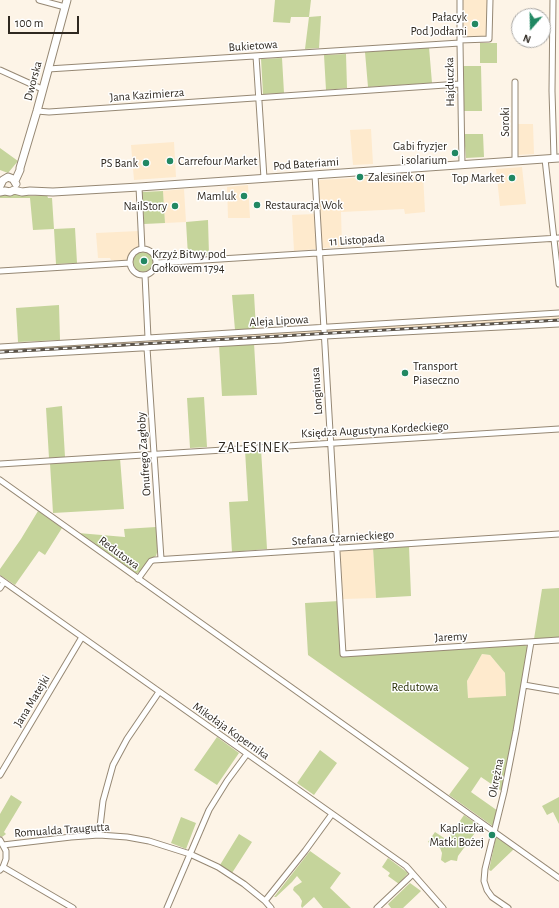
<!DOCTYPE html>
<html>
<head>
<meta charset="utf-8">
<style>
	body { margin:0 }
	#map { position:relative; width:559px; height:908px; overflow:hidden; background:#fdf4e7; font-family:"Alegreya Sans",sans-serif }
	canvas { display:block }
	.north { position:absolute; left:511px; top:8px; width:40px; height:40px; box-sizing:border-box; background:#fff; border:1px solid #aba9a6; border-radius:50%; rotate:200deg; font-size:11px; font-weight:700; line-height:16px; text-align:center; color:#2e2820 }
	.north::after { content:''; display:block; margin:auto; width:14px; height:18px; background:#218863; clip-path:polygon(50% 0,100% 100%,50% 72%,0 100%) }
	.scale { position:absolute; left:8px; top:16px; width:71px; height:18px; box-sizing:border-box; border:2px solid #2e2820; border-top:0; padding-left:5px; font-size:12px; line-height:14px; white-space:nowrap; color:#2e2820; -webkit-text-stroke:3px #fff; paint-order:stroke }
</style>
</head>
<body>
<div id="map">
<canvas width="559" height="908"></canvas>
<div class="north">N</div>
<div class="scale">100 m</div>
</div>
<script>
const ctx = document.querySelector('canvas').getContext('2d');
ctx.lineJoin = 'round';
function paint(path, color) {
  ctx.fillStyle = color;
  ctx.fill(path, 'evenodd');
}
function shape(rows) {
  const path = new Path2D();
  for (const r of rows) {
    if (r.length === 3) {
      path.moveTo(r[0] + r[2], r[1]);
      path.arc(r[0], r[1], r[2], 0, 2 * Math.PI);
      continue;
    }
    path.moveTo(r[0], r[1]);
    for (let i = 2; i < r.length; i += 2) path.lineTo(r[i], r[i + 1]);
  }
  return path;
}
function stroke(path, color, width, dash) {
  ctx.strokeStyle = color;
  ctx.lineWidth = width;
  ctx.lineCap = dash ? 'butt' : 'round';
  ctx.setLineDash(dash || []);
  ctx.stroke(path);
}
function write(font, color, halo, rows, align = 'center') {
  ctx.font = font + ' "Alegreya Sans",sans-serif';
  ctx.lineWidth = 3;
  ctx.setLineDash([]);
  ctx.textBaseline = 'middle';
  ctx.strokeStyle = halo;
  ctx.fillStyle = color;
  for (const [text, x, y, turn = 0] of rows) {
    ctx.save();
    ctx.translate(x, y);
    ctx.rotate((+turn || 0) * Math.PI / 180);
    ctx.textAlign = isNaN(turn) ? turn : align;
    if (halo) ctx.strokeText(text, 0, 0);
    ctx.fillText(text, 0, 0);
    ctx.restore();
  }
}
paint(shape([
	[463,0,487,0,487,37,464,37],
	[516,124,533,124,534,154,517,155],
	[371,129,373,164,353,165,350,130],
	[174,142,176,177,134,180,131,145],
	[522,167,526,204,500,206,496,169],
	[423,174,425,212,405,214,404,209,341,212,342,247,322,248,318,183,320,180],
	[248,185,250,218,228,218,227,187],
	[184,189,186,222,165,223,163,191],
	[315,214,317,249,294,251,292,215],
	[139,231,140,247,133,252,129,260,114,261,114,260,111,260,110,258,98,258,96,233],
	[559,317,559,323,327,335,326,330],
	[321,330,321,336,0,355,0,349],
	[373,548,376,598,343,599,340,550],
	[482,654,490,655,505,673,506,697,468,699,467,681]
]), '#feeacd');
paint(shape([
	[275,0,311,0,309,17,321,16,319,48,305,49,309,17,291,17,290,23,273,22],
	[480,43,497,43,497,63,480,63],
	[429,47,432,83,368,87,365,52],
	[346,54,347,88,326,90,324,55],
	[282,58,284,93,263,94,261,59],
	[463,66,481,66,482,111,464,111],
	[464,134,483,134,484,157,466,158],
	[0,148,18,161,8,173,0,170],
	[163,191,165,223,144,224,142,192],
	[16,194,31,196,47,195,48,198,52,198,54,229,75,228,77,263,56,264,54,229,33,230,30,198,0,198,0,195],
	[208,220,209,255,188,256,186,222],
	[143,262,10],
	[254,294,256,329,235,330,232,295],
	[59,305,60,340,18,342,16,308],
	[254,343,257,395,222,396,219,345],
	[204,397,207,447,190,448,187,398],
	[62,406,65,457,49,458,46,408],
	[261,449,267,549,232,552,229,502,248,501,245,450],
	[120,458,124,509,53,513,50,463],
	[38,511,62,528,45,555,39,551,15,585,0,575,0,569,21,539],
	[156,527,158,549,156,556,150,559,142,570,136,574,78,533,125,537,124,529],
	[409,546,411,596,376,598,373,548],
	[559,588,559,638,534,639,542,589],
	[339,601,341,654,523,644,528,647,503,792,481,777,471,792,498,811,494,827,449,795,469,768,308,655,305,603],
	[482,654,490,655,505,673,506,696,468,698,467,681],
	[217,737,239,753,217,785,194,770],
	[320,750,337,763,314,795,297,783],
	[11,795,22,802,4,832,6,834,2,837,0,836,0,814],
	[559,797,559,824,553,812,547,815,542,806],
	[464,815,480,826,458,856,457,861,451,860,445,863,441,860,442,853,440,848,428,842,435,832,447,840],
	[181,817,196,823,186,849,171,843],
	[239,834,252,842,232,873,220,865],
	[496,837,514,849,491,871,489,870],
	[310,851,341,873,330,888,351,908,323,908,314,897,302,908,301,906,302,901,299,896,293,890,294,887,302,882,297,876,292,882,276,897,274,897],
	[388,858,408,873,399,884,388,876,390,873,382,867],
	[410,883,421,891,403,908,391,908,388,904]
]), '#c5d49b');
const street = shape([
	[39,0,65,7],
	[460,0,460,43,462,164],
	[553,0,552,91,554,158],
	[460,40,489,39,490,0],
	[256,56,264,178],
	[48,69,460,43],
	[0,70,42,89],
	[37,111,49,112,460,84],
	[545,159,559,284],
	[515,161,515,82],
	[315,175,343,654,559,640],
	[139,187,142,249],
	[143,262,13],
	[156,263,559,238],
	[0,271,130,263],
	[145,275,148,338],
	[0,347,559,313],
	[147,348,161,559],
	[0,356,282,340,325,336,559,324],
	[0,464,559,429],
	[0,480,559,878],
	[0,579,406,866,443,908],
	[138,579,151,561,154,560,559,534],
	[0,588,4,582],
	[524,685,559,691],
	[0,775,82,637],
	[99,835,103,801,113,765,127,739,159,692],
	[0,840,6,851,6,859,3,867,0,870],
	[3,845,71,837,99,835,127,837,149,841,190,854,218,867,244,884,265,901,271,908],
	[3,867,73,908],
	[265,901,305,851,332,814],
	[167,908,209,810,227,781,247,754],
	[377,908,413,874],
	[508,908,492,897,487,890,484,881,485,869,504,792,516,731,531,642]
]);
const secondary = shape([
	[15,181,20,170,20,168,37,111,67,0],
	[0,186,3,180,8,177,13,179,16,184],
	[0,192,5,191,10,192,14,190,22,192,30,191,53,192,139,187,559,158]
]);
stroke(street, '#968874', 7);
stroke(secondary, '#968874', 9);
stroke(street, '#fff', 5);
stroke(secondary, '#fff', 7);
const rail = shape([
	[0,352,559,320]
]);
stroke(rail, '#5b544b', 3);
stroke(rail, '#fff', 1.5, [4.5]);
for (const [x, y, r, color] of [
	[475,24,4,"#218863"],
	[455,153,4,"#218863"],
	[170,161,4,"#218863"],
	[146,163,4,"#218863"],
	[360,177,4,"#218863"],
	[512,178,4,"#218863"],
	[244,196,4,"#218863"],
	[257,205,4,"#218863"],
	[175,206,4,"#218863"],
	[144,261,4,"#218863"],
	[405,373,4,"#218863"],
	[492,835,4,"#218863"]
]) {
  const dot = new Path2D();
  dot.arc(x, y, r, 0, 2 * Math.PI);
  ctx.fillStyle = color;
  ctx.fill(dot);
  stroke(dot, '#fff', 1.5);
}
write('12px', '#2e2820', '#fff', [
	["Pałacyk",467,17],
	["Pod Jodłami",467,31],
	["Gabi fryzjer",447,146],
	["i solarium",447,160],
	["Carrefour Market",178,161,"left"],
	["PS Bank",138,163],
	["Zalesinek 01",368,177,"left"],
	["Top Market",504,178],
	["Mamluk",236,196],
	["Restauracja Wok",265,205,"left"],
	["NailStory",167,206],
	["Krzyż Bitwy pod",152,254,"left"],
	["Gołkowem 1794",152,268,"left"],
	["Transport",413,366,"left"],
	["Piaseczno",413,380,"left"],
	["Kapliczka",484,828],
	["Matki Bożej",484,842]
], 'right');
write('12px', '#2e2820', '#fff', [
	["Bukietowa",253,46,-4],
	["Dworska",33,81,-75],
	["Hajduczka",450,82,-91],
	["Jana Kazimierza",147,95,-4],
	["Soroki",505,122,-90],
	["Pod Bateriami",306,164,-4],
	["11 Listopada",357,240,-4],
	["Aleja Lipowa",279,321,-3],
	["Longinusa",317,391,-94],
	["Księdza Augustyna Kordeckiego",375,430,-3],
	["Onufrego Zagłoby",144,454,-94],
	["Stefana Czarnieckiego",343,538,-4],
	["Redutowa",119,553,36],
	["Jaremy",451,637,-3],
	["Jana Matejki",32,701,-59],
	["Mikołaja Kopernika",231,731,35],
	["Okrężna",496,778,-79],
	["Romualda Traugutta",62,830,-4]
]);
write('12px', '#2a3208', '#fff', [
	["Redutowa",415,687]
]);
ctx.letterSpacing = '1px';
write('14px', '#2e2820', '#fff', [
	["ZALESINEK",254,448]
]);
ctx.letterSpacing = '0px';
</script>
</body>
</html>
